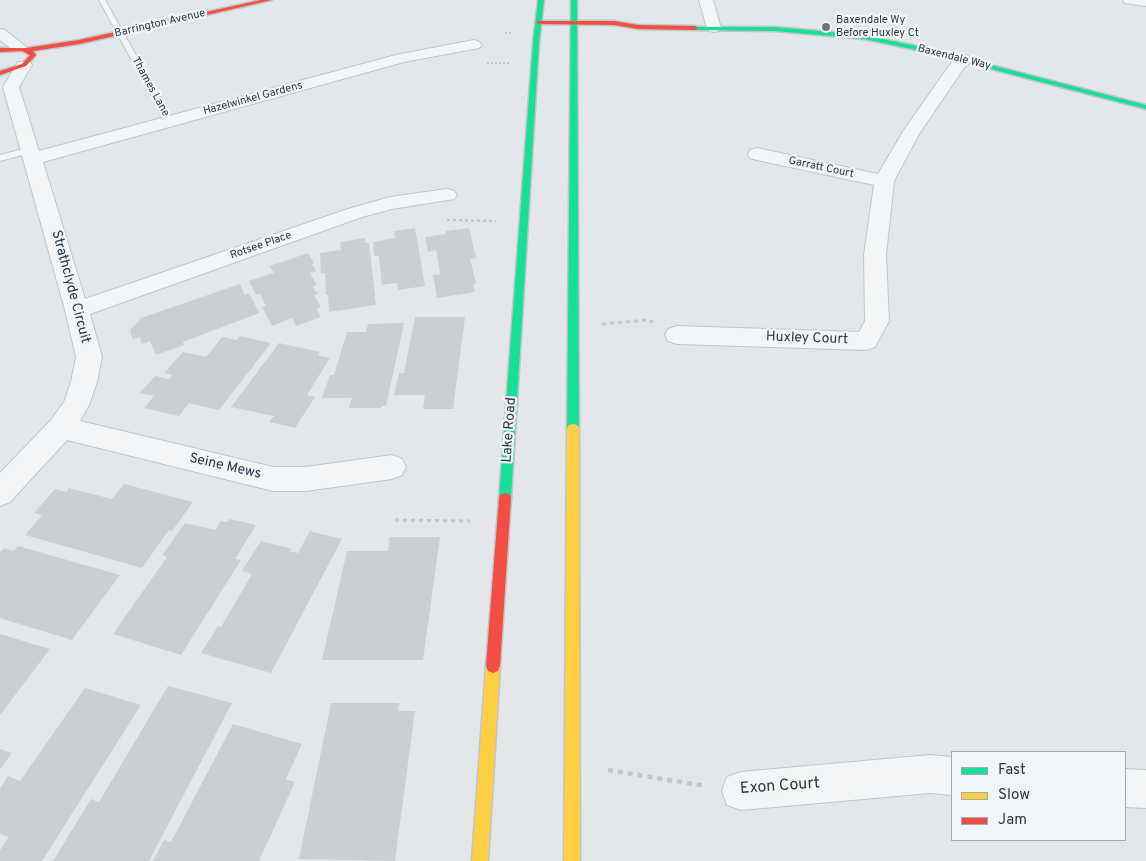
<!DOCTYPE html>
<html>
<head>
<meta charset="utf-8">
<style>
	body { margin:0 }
	#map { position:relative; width:1146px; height:861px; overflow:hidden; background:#e4e7e9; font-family:Overpass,sans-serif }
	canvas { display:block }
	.legend { position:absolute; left:951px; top:751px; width:175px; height:90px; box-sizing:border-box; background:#f2f6f8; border:1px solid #a2aab0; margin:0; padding:6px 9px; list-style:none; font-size:15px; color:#2a3744 }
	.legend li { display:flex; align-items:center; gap:10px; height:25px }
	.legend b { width:25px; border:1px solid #a2aab0 }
</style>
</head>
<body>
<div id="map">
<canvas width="1146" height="861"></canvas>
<ul class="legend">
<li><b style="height:6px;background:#16e098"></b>Fast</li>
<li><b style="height:6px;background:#ffcf43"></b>Slow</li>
<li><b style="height:6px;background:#f24e42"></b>Jam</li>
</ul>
</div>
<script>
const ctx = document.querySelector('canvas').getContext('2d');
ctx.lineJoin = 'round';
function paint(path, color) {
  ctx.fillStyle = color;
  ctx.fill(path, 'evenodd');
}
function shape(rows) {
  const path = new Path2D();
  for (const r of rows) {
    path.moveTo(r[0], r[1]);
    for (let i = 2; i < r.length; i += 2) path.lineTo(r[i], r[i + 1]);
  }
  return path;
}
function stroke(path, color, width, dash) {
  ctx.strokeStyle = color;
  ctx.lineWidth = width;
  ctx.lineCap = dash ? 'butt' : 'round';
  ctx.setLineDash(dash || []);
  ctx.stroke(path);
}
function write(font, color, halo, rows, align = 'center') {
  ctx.font = font + ' Overpass,sans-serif';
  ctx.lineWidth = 4.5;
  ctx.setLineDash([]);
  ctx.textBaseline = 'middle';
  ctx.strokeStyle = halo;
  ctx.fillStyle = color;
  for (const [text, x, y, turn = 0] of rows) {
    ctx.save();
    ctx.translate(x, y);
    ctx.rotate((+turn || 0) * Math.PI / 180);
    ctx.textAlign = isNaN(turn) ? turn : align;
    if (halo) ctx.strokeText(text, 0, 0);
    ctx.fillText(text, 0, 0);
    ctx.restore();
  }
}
paint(shape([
	[415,228,425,286,398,290,397,283,382,285,379,256,374,256,373,242,395,238,394,231],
	[469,228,476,258,470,259,476,283,473,284,475,292,437,298,433,275,440,274,436,250,428,252,425,237,446,234,446,231],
	[365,238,365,243,369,243,376,305,329,312,328,295,326,295,325,273,321,273,320,253,341,250,340,242],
	[308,253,314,263,312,264,316,271,310,273,317,285,313,287,318,294,314,295,321,307,316,309,321,317,296,326,292,318,272,326,262,307,266,306,260,294,256,295,249,281,274,273,270,266],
	[240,284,245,295,249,293,259,313,183,342,184,345,156,355,150,341,142,344,140,337,133,340,130,330,141,318],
	[415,317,465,317,453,409,423,409,425,395,394,395,399,373,404,373],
	[404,323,386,406,382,406,381,408,349,408,352,398,322,398,330,375,334,375,347,332,366,332,368,324],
	[240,336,271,343,219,410,189,403,179,416,144,408,154,396,140,393,155,376,169,379,172,375,164,373,183,352,206,357,222,337,237,340],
	[279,343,320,352,318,355,330,358,307,395,315,397,295,428,269,422,274,416,231,407],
	[124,484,193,502,172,531,169,530,142,568,25,535,42,515,34,513,55,489,66,492,69,488,112,499],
	[230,519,256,525,235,559,241,560,181,655,113,634,167,557,162,555,185,523,215,530,221,521,227,522],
	[310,531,342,539,271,673,201,653,218,626,221,627,252,574,242,571,261,541,292,549,290,551,298,553],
	[390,537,440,537,423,660,322,660,347,551,388,551],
	[18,546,120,575,72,640,0,618,0,552,4,548,14,551],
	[0,634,50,649,0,715],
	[168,686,232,703,149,861,53,861,91,799,99,802],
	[85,688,141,705,42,861,0,861,0,850,9,837,0,834,0,788,8,776,20,781],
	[331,703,399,703,398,711,415,711,395,861,299,859],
	[233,724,302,744,286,779,295,782,259,861,153,861,164,840,171,842],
	[0,749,12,753,0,769]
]), '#cccfd2');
const lane = shape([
	[99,0,105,0,173,121,172,123,169,124,165,121,99,0],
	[31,147,36,150,34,152,0,161,0,155,31,147]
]);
const street = shape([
	[699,0,713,0,721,28,719,31,714,32,709,31,707,28,699,0],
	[1123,0,1146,0,1146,6,1125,3,1123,0],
	[0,29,5,30,24,45,27,48,24,51,14,51,0,40,0,29],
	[474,40,479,42,482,45,479,48,404,62,43,162,85,299,348,209,390,197,447,189,454,191,457,195,454,199,392,209,362,217,90,314,102,357,97,382,89,405,80,421,273,467,306,467,392,455,402,459,406,467,402,475,392,479,306,491,273,491,67,440,10,502,0,506,0,473,51,420,64,402,71,382,76,357,65,310,3,87,18,62,30,62,32,65,19,87,39,151,396,55,474,40],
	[962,54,968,56,970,59,919,134,894,181,886,255,889,321,875,347,866,350,677,344,668,341,665,335,668,329,677,326,859,332,865,321,864,255,874,185,757,160,750,158,748,154,750,150,757,148,878,174,904,130,956,56,962,54],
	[930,755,952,757,952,795,930,793,741,810,727,805,722,791,727,777,741,772,930,755],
	[1125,769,1146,770,1146,808,1125,807,1125,769]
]);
const fast = shape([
	[538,0,544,0,539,43,511,498,509,502,505,503,501,502,499,498,533,43,538,0],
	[571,0,577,0,579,428,577,431,573,432,569,431,567,428,571,0],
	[693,27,775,27,864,35,921,47,1146,105,1146,109,921,51,864,39,775,31,695,30,693,29,693,27]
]);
const slow = shape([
	[573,424,577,425,579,428,580,861,564,861,567,428,569,425,573,424],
	[493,659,498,661,500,666,488,861,472,861,486,666,488,661,493,659]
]);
const jam = shape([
	[261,0,272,0,79,44,33,51,36,55,26,66,0,75,0,71,22,64,30,55,22,51,0,52,0,48,26,48,79,40,261,0],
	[537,21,614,21,638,25,695,26,698,28,695,30,638,29,614,25,539,24,537,23,537,21],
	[505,493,509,494,511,498,500,666,498,671,493,673,488,671,486,666,499,498,501,494,505,493]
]);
stroke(lane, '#c2c5c7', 2);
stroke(street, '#c2c5c7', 2);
stroke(fast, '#c2c5c7', 3);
stroke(slow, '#c2c5c7', 3);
stroke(jam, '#c2c5c7', 3);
stroke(shape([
	[505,33,512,33],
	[487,63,509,63]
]), '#c3c7c9', 2, [2, 2]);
stroke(shape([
	[447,220,496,221]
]), '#c3c7c9', 2.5, [3, 3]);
stroke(shape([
	[602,324,648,320,653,322],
	[395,520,470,521]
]), '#c3c7c9', 3, [4, 4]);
stroke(shape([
	[608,770,706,786]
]), '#c3c7c9', 4.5, [5, 5]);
paint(lane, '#f3f5f6');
paint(street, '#f3f5f6');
paint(fast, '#16e098');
paint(slow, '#ffcf43');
paint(jam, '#f24e42');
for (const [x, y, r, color] of [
	[826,27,5,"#6b757e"]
]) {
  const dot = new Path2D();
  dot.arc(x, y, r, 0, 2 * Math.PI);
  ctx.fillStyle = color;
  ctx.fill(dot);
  stroke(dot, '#f2f6f8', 2);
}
write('11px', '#2a3744', '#f2f6f8', [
	["Baxendale Wy",836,21],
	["Before Huxley Ct",836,34]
], 'left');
write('11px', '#2a3744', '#f2f6f8', [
	["Barrington Avenue",160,24,-13],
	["Baxendale Way",954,58,14],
	["Thames Lane",150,87,61],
	["Hazelwinkel Gardens",253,99,-15],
	["Garratt Court",821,168,12],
	["Rotsee Place",261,246,-19]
]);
write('14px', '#2a3744', '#f2f6f8', [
	["Strathclyde Circuit",70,287,75],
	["Huxley Court",807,339,2],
	["Lake Road",510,430,-86],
	["Seine Mews",225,467,13]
]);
write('16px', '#2a3744', '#f2f6f8', [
	["Exon Court",780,787,-4]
]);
</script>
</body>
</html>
